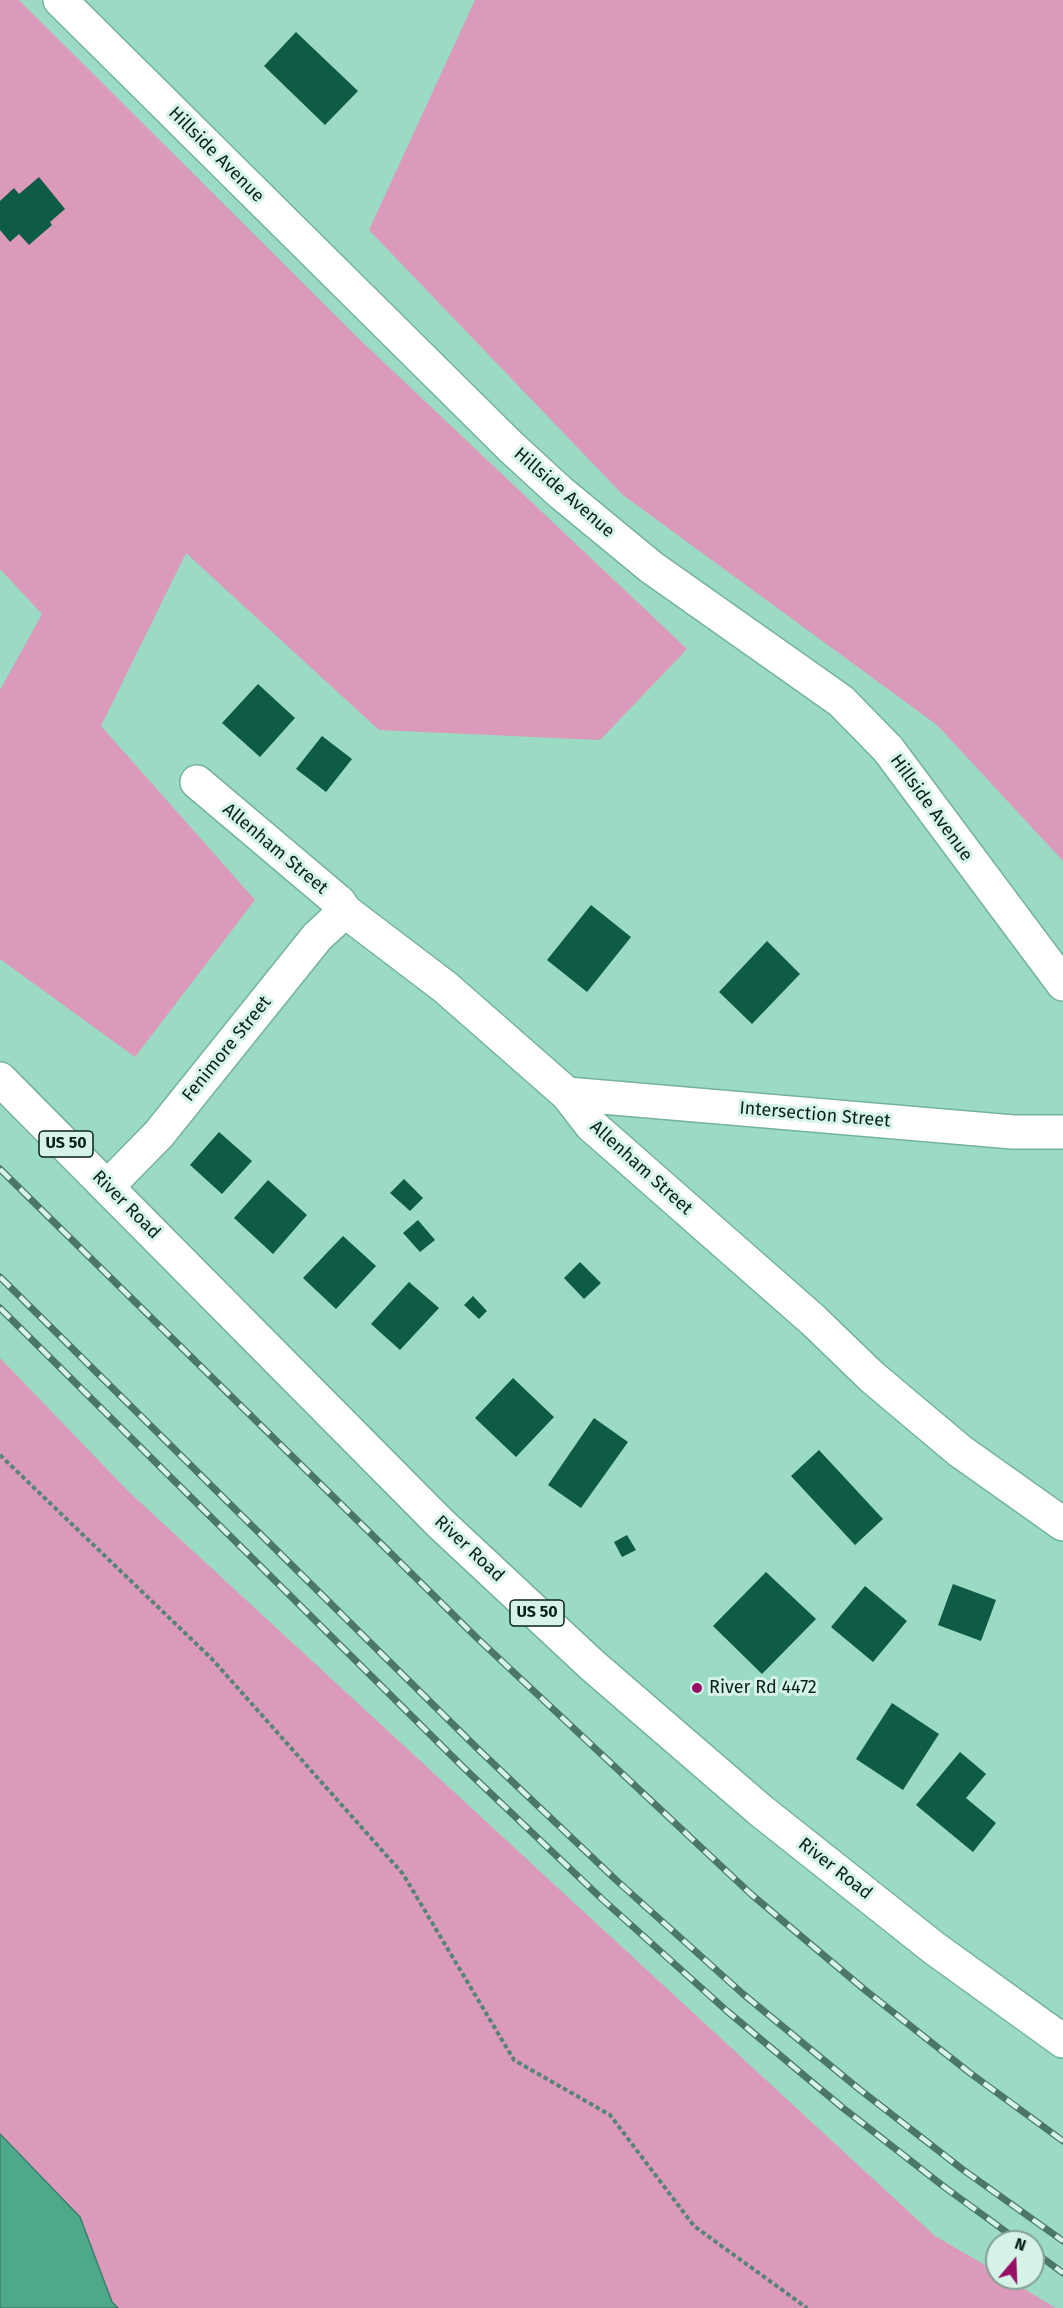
<!DOCTYPE html>
<html>
<head>
<meta charset="utf-8">
<style>
	body { margin:0 }
	#map { position:relative; width:1063px; height:2308px; overflow:hidden; background:#9bdac3; font-family:"Fira Sans",sans-serif }
	canvas { display:block }
	.north { position:absolute; left:985px; top:2230px; width:60px; height:60px; box-sizing:border-box; background:#d5f4e7; border:2px solid #83a095; border-radius:50%; rotate:19deg; font-size:16px; font-weight:700; line-height:24px; text-align:center; color:#082219 }
	.north::after { content:''; display:block; margin:auto; width:21px; height:27px; background:#971066; clip-path:polygon(50% 0,100% 100%,50% 72%,0 100%) }
</style>
</head>
<body>
<div id="map">
<canvas width="1063" height="2308"></canvas>
<div class="north">N</div>
</div>
<script>
const ctx = document.querySelector('canvas').getContext('2d');
ctx.lineJoin = 'round';
function paint(path, color) {
  ctx.fillStyle = color;
  ctx.fill(path, 'evenodd');
}
function shape(rows) {
  const path = new Path2D();
  for (const r of rows) {
    path.moveTo(r[0], r[1]);
    for (let i = 2; i < r.length; i += 2) path.lineTo(r[i], r[i + 1]);
  }
  return path;
}
function stroke(path, color, width, dash) {
  ctx.strokeStyle = color;
  ctx.lineWidth = width;
  ctx.lineCap = dash ? 'butt' : 'round';
  ctx.setLineDash(dash || []);
  ctx.stroke(path);
}
function write(font, color, halo, rows, align = 'center') {
  ctx.font = font + ' "Fira Sans",sans-serif';
  ctx.lineWidth = 6;
  ctx.setLineDash([]);
  ctx.textBaseline = 'middle';
  ctx.strokeStyle = halo;
  ctx.fillStyle = color;
  for (const [text, x, y, turn = 0] of rows) {
    ctx.save();
    ctx.translate(x, y);
    ctx.rotate((+turn || 0) * Math.PI / 180);
    ctx.textAlign = isNaN(turn) ? turn : align;
    if (halo) ctx.strokeText(text, 0, 0);
    ctx.fillText(text, 0, 0);
    ctx.restore();
  }
}
paint(shape([
	[0,0,19,0,357,337,687,649,600,740,379,730,186,553,101,726,255,900,135,1057,0,959,0,690,42,614,0,569],
	[475,0,1063,0,1063,861,937,725,623,495,369,230],
	[0,1358,128,1491,935,2236,997,2272,997,2278,1006,2278,1056,2308,118,2308,112,2302,80,2217,0,2134]
]), '#db9ab9');
const water = shape([
	[0,2134,80,2217,112,2302,118,2308,0,2308,0,2134]
]);
paint(water, '#4ea98b');
stroke(water, '#398069', 1.5);
paint(shape([
	[296,32,358,91,325,125,264,66],
	[39,177,65,209,50,222,52,225,29,245,19,234,10,242,0,230,0,201,14,188,19,194],
	[258,684,295,718,260,757,222,723],
	[322,736,352,759,326,792,296,769],
	[591,905,631,937,587,992,547,960],
	[767,941,800,974,752,1024,719,992],
	[219,1132,252,1161,222,1194,190,1165],
	[404,1179,423,1198,410,1211,390,1193],
	[268,1180,307,1215,273,1254,234,1218],
	[418,1220,435,1240,420,1252,403,1233],
	[343,1236,376,1266,336,1309,303,1278],
	[580,1262,601,1283,584,1299,564,1278],
	[409,1282,439,1308,400,1350,371,1324],
	[473,1296,487,1311,479,1319,464,1305],
	[513,1378,554,1417,516,1457,475,1418],
	[594,1418,628,1442,581,1508,548,1485],
	[819,1450,883,1519,855,1545,791,1476],
	[627,1535,636,1550,622,1557,614,1542],
	[766,1572,816,1619,762,1674,713,1626],
	[953,1584,996,1600,981,1641,938,1625],
	[865,1586,907,1621,873,1662,831,1627],
	[892,1703,939,1734,903,1790,856,1759],
	[960,1752,986,1774,966,1798,996,1823,973,1852,916,1805]
]), '#0e5b46');
const minor = shape([
	[60,0,511,447,560,492,651,567,841,701,888,749,1063,984],
	[197,782,339,902,345,911,445,987,567,1094,591,1125,813,1320,872,1377,960,1451,1063,1524],
	[567,1094,1013,1132,1063,1132],
	[108,1186,159,1134,317,937,345,911]
]);
const major = shape([
	[0,1079,441,1524,592,1665,760,1810,934,1948,1063,2041]
]);
stroke(minor, '#75b29c', 36);
stroke(major, '#75b29c', 36);
stroke(shape([
	[0,1455,212,1659,403,1874,514,2060,610,2115,694,2226,807,2308]
]), '#578575', 4, [4.5, 3]);
stroke(minor, '#fff', 33);
stroke(major, '#fff', 33);
const rail = shape([
	[0,1169,477,1638,752,1895,865,1990,970,2073,1063,2141],
	[0,1277,479,1750,616,1880,743,1994,859,2089,962,2169,1063,2241],
	[0,1308,464,1768,602,1899,727,2011,843,2108,943,2186,1020,2242],
	[1033,2251,1063,2273]
]);
stroke(rail, '#4c7767', 7);
stroke(rail, '#d5f4e7', 4.5, [14]);
for (const [x, y, r, color] of [
	[697,1688,6,"#971066"]
]) {
  const dot = new Path2D();
  dot.arc(x, y, r, 0, 2 * Math.PI);
  ctx.fillStyle = color;
  ctx.fill(dot);
  stroke(dot, '#d5f4e7', 2);
}
for (const [x, y, w] of [
	[66,1144,54],
	[537,1613,54]
]) {
  const box = new Path2D();
  box.roundRect(x - w / 2, y - 13, w, 26, 4.5);
  ctx.fillStyle = '#d5f4e7';
  ctx.fill(box);
  stroke(box, '#082219', 1.5);
}
write('bold 16px', '#082219', null, [
	["US 50",66,1144],
	["US 50",537,1613]
]);
write('18px', '#082219', '#d5f4e7', [
	["Hillside Avenue",216,155,45],
	["Hillside Avenue",564,493,41],
	["Hillside Avenue",931,808,54],
	["Allenham Street",275,849,40],
	["Fenimore Street",227,1049,-51],
	["Intersection Street",815,1115,5],
	["Allenham Street",641,1168,42],
	["River Road",126,1205,45],
	["River Road",469,1549,43],
	["River Road",835,1869,38]
]);
write('18px', '#082219', '#d5f4e7', [
	["River Rd 4472",709,1688]
], 'left');
</script>
</body>
</html>
